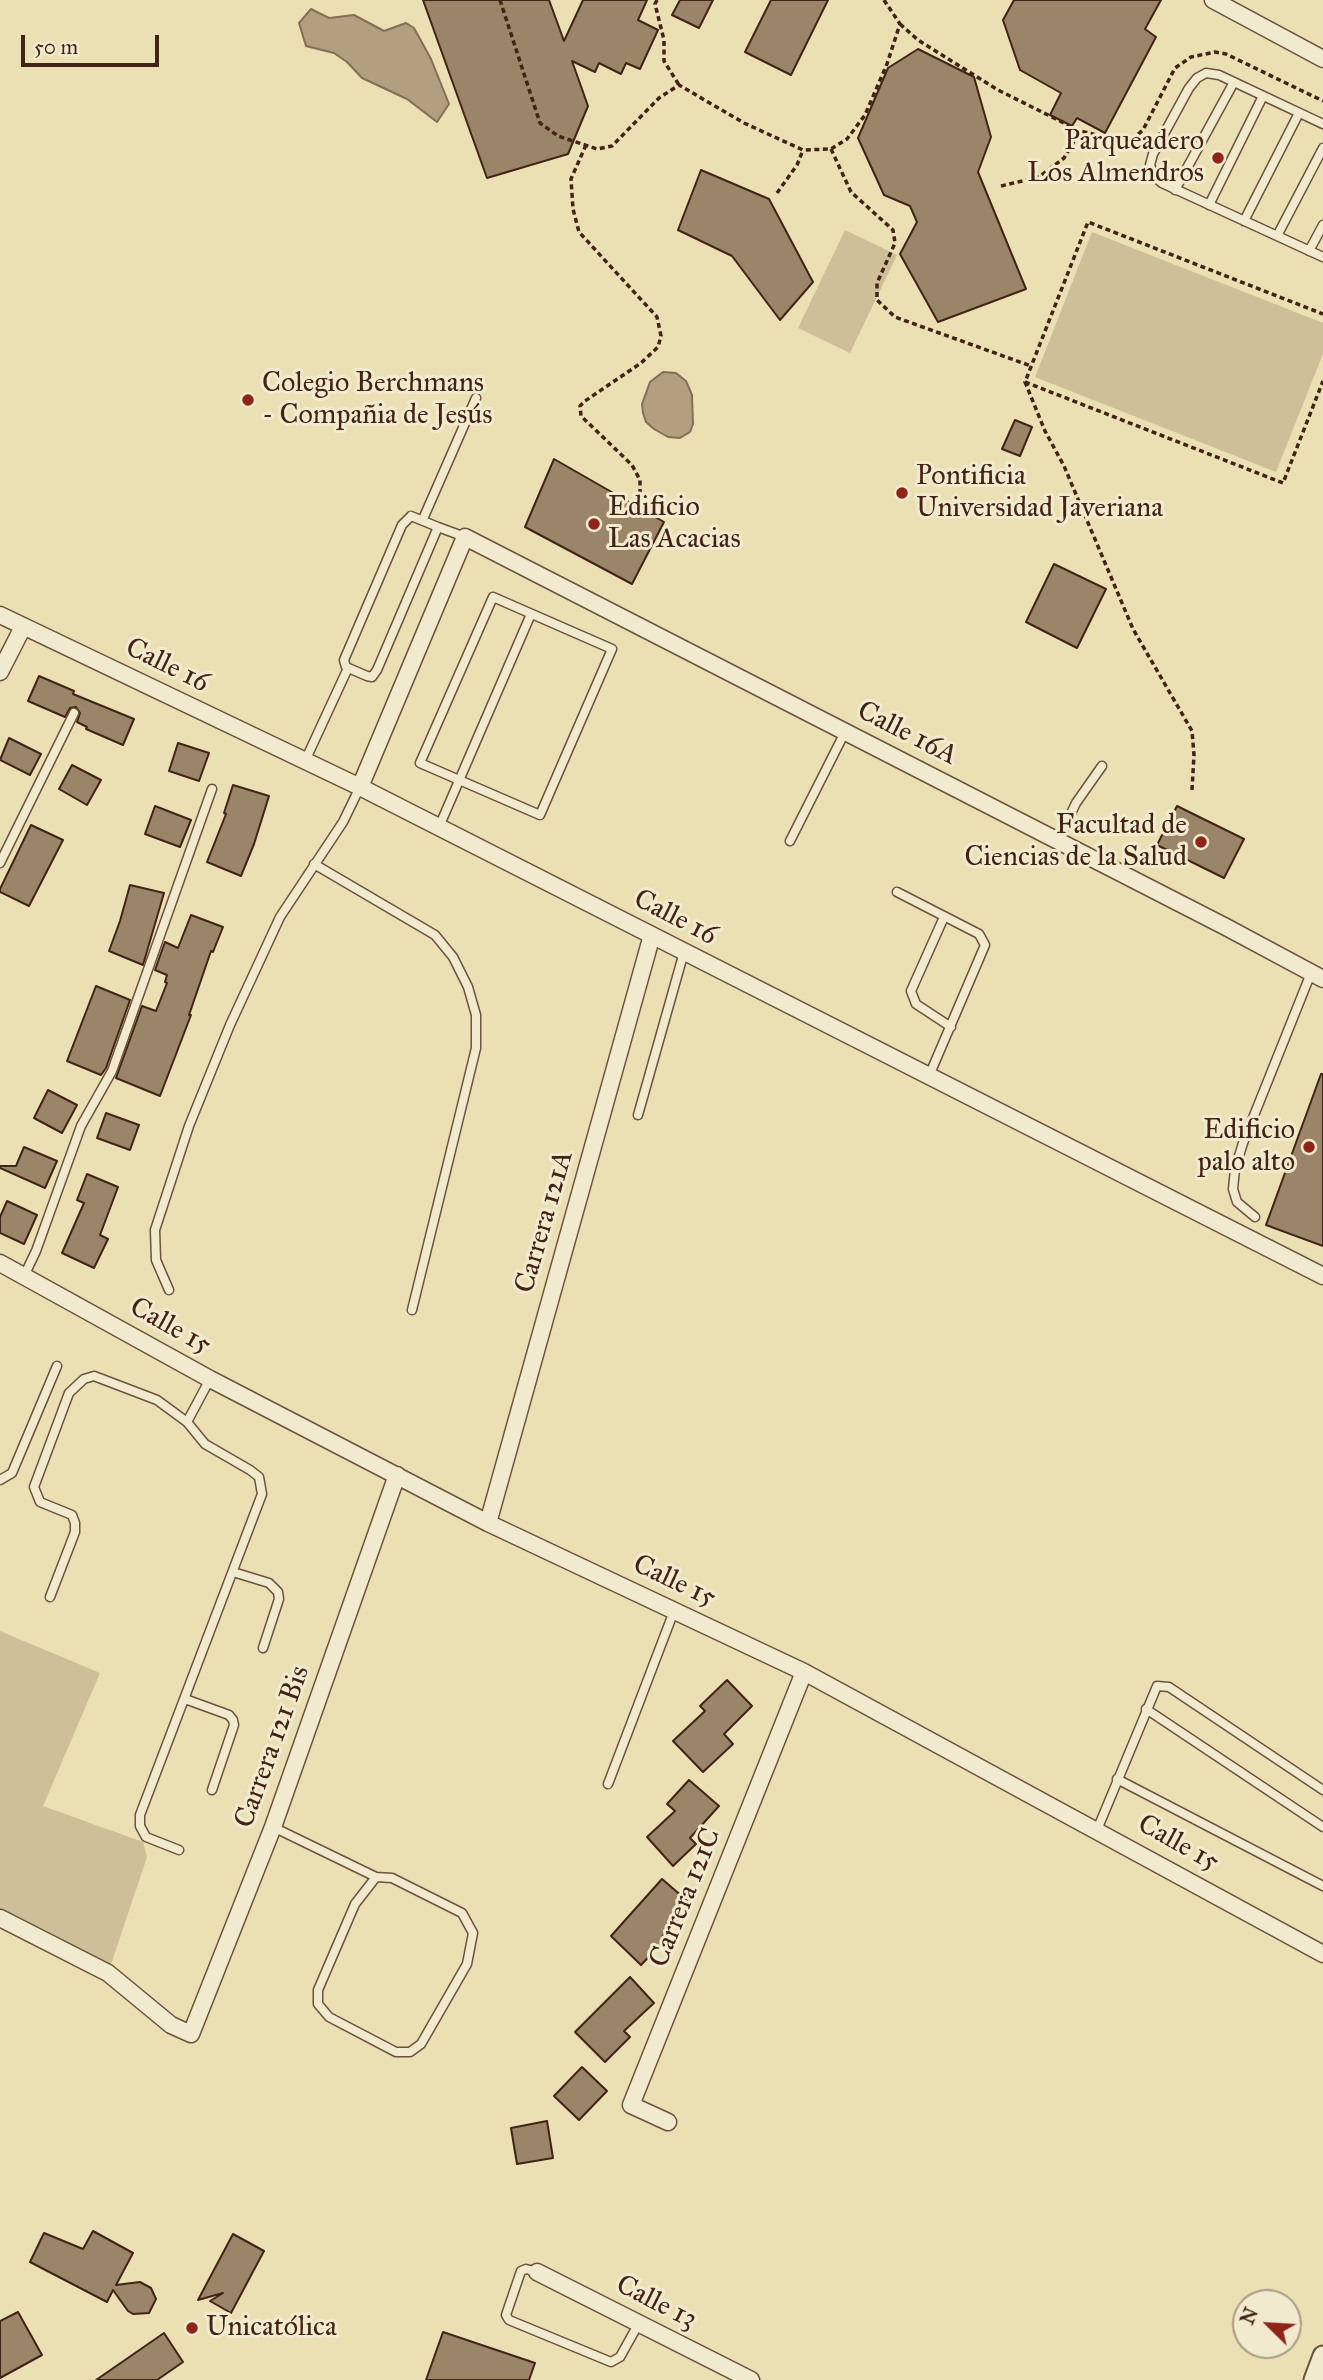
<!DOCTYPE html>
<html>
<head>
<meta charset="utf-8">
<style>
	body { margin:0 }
	#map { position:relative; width:1323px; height:2380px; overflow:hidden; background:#ebdfb4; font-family:"IM FELL Great Primer",serif }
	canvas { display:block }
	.north { position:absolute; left:1232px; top:2289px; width:70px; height:70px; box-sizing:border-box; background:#f2eace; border:2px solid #ac9b85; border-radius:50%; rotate:294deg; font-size:19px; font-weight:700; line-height:28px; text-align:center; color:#422417 }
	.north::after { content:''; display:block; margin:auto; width:24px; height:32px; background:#8f2418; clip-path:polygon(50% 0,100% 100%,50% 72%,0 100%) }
	.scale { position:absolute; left:21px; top:35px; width:138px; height:32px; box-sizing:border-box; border:4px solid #422417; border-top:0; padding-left:9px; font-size:21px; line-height:24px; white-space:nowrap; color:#422417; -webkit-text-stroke:5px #f2eace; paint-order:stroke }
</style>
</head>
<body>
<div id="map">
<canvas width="1323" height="2380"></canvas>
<div class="north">N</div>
<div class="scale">50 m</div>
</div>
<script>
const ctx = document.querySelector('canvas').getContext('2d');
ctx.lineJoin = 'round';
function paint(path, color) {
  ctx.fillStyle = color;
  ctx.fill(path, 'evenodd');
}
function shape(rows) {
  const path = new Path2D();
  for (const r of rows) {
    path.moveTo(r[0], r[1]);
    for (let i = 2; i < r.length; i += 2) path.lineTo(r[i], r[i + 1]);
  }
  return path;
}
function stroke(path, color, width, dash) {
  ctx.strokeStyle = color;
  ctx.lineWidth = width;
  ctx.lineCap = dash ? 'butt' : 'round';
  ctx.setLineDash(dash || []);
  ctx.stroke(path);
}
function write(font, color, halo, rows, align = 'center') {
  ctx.font = font + ' "IM FELL Great Primer",serif';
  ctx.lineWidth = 6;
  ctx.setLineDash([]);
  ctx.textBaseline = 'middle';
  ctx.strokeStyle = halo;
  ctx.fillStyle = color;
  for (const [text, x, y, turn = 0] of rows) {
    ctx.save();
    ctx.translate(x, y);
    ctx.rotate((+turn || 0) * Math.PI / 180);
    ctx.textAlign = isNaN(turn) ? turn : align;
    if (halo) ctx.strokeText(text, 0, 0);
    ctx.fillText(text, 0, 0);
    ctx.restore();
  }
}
paint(shape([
	[845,230,897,255,850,353,798,328],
	[1092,232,1323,323,1323,354,1276,472,1035,377],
	[0,1631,100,1673,43,1806,143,1842,147,1857,108,1973,0,1918]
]), '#cebf99');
const water = shape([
	[311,9,329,18,354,15,384,31,406,23,414,28,431,59,449,104,437,122,407,99,362,78,347,62,334,53,306,46,299,23,311,9],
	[663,372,676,373,686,381,692,395,693,424,690,432,680,438,668,437,654,429,646,422,643,413,642,404,650,382,663,372]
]);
paint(water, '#b29f7f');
stroke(water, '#856e55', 2);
const building = shape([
	[423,0,549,0,564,41,583,0,647,0,638,20,658,30,640,69,626,63,621,74,599,63,595,72,572,61,588,106,568,154,487,178,423,0],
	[680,0,713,0,699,28,672,15,680,0],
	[771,0,828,0,791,75,745,52,771,0],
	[1014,0,1161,0,1145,29,1156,37,1105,133,1077,118,1072,126,1050,115,1061,93,1020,70,1003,20,1014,0],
	[918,49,974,77,991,137,978,172,1026,289,938,322,900,254,917,222,910,206,884,195,858,138,888,68,918,49],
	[701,170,769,199,813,282,780,320,732,256,678,230,701,170],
	[1015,420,1032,427,1020,456,1002,449,1015,420],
	[554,459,664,522,632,584,525,527,554,459],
	[1054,564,1106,589,1077,648,1026,622,1054,564],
	[39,676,74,691,73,694,134,719,123,745,86,729,87,727,77,722,80,713,76,707,70,708,65,717,28,701,39,676],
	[9,738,41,754,30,775,0,760,9,738],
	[178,743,209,753,199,781,169,771,178,743],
	[72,765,101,780,87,805,59,789,72,765],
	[233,785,269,796,254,844,241,876,207,862,226,814,224,813,233,785],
	[155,806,191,820,180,847,145,834,155,806],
	[1177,806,1244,839,1224,878,1157,845,1177,806],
	[31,825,63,840,29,906,0,892,0,889,31,825],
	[130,885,164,893,143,965,109,951,120,921,130,885],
	[191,915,223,927,213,952,211,951,189,1015,191,1015,160,1096,116,1078,142,1006,156,1011,167,983,165,982,167,975,155,970,165,942,178,948,191,915],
	[96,986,130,1000,106,1068,101,1075,67,1061,96,986],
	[1321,1074,1323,1074,1323,1246,1266,1225,1321,1074],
	[48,1090,77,1105,62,1133,34,1118,48,1090],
	[106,1113,139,1125,130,1150,97,1138,106,1113],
	[24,1147,57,1161,45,1188,0,1168,0,1166,16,1166,24,1147],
	[87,1174,118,1187,100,1235,108,1239,94,1268,62,1253,84,1203,77,1200,87,1174],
	[7,1201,37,1215,24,1244,0,1233,0,1217,7,1201],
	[727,1680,752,1706,724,1734,733,1744,703,1772,673,1741,705,1711,700,1706,727,1680],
	[689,1780,719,1806,690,1838,696,1844,673,1866,647,1837,675,1811,667,1804,689,1780],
	[662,1879,691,1904,662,1937,665,1940,641,1965,611,1936,662,1879],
	[630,1977,654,2003,624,2031,630,2037,605,2062,575,2032,630,1977],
	[582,2067,607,2091,579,2120,554,2096,582,2067],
	[547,2121,553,2158,517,2164,511,2128,547,2121],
	[93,2231,133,2253,116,2285,140,2282,151,2288,156,2299,149,2313,133,2314,128,2311,113,2290,107,2302,30,2262,44,2233,83,2249,93,2231],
	[233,2234,264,2251,231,2313,210,2301,223,2293,198,2300,233,2234],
	[18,2312,42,2355,0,2378,0,2321,18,2312],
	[443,2332,535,2363,529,2380,426,2380,443,2332],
	[164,2333,183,2362,157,2380,96,2380,164,2333]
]);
paint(building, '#9a8569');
stroke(building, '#422417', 2);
const service = shape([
	[1323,124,1219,75,1206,73,1197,78,1189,88,1153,154,1150,165,1154,176,1162,183,1323,257],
	[1175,190,1234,82],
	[1209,205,1263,96],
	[1244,221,1299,113],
	[1277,236,1323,148],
	[1309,251,1323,225],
	[411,516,438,527,377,670,372,677,367,676,346,667,344,660,402,525,411,516],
	[423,519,476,398],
	[438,527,465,537],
	[493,597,612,649,540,815,420,763,493,597],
	[305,761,348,668],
	[439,827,531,614],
	[790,841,845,732],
	[1058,841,1076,803,1102,766],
	[0,863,74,713],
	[314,864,435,935,453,957,468,987,476,1015,476,1048,412,1310],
	[897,892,979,934,985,945,929,1076],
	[944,917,911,991,916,1004,951,1027],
	[638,1115,684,952],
	[1255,1217,1237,1202,1233,1189,1235,1169,1243,1143,1311,973],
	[24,1276,36,1251,81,1126,112,1071,212,789],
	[169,1290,156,1260,155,1230,189,1126,230,1025,280,917,343,822,360,787],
	[187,1422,210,1379],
	[0,1480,12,1473,57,1366],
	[233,1572,269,1583,278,1592,279,1599,263,1648],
	[50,1597,75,1532,75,1523,72,1515,40,1502,34,1487,69,1393,84,1379,94,1376,157,1400,187,1422,205,1444,250,1470,259,1477,262,1494,140,1815,140,1826,146,1837,179,1850],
	[185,1699,229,1715,233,1720,234,1725,212,1790],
	[1146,1709,1323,1827],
	[1117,1779,1323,1886],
	[608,1784,674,1611],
	[273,1827,376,1877,392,1878,462,1913,473,1933,467,1964,421,2044,410,2052,396,2052,329,2017,318,2004,318,1990,355,1904,376,1877],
	[1097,1830,1157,1686,1169,1687,1323,1790],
	[537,2272,526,2269,521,2271,506,2315,509,2320,611,2362,620,2357,639,2323]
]);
const minor = shape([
	[1213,0,1323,59],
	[0,615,360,787,1323,1276],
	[0,672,23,627],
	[360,787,465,537,1226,927,1323,979],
	[0,1263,210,1379,488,1523,804,1672,1323,1954],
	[488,1523,652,935],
	[0,1918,108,1973,171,2025,191,2034,273,1827,397,1475],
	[668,2122,631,2105,804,1672],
	[537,2272,751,2380]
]);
const tertiary = shape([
	[1314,2380,1323,2356]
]);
stroke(service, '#6c533e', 11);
stroke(minor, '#6c533e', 19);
stroke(tertiary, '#6c533e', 23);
stroke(shape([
	[500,0,540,123,558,136,597,149,612,146,659,98,679,85,744,123,803,150,831,149,847,139,865,115,887,64,900,24,884,0],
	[657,0,655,4,664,40,664,61,679,85],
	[900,24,918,40,998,90,1080,131,1122,141,1130,141,1143,130,1175,68,1191,57,1215,52,1226,54,1323,101],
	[586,145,571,179,573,209,579,232,657,317,661,336,658,347,641,363,585,401,580,406,581,416,632,465,640,480,640,500],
	[831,149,851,192,893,230,895,243,877,283,877,300,895,317,1031,366],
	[1001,186,1039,177,1064,158,1080,131],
	[777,193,797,165,803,150],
	[1025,382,1283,483,1323,381],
	[1192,790,1194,755,1192,731,1133,629,1064,466,1045,431,1025,382,1088,222,1323,314]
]), '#422417', 3.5, [5, 3.5]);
stroke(service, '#f2eace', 8);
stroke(minor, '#f2eace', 16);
stroke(tertiary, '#f2eace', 19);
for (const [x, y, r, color] of [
	[1218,158,7,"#8f2418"],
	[248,400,7,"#8f2418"],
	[902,493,7,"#8f2418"],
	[594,524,7,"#8f2418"],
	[1201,842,7,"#8f2418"],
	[1309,1147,7,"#8f2418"],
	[192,2328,7,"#8f2418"]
]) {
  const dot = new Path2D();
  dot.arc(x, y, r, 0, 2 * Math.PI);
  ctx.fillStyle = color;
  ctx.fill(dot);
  stroke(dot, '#f2eace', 2.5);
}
write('28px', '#422417', '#f2eace', [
	["Parqueadero",1204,142,"right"],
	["Los Almendros",1204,174,"right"],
	["Colegio Berchmans",262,384],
	["- Compañia de Jesús",262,416],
	["Pontificia",916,477],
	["Universidad Javeriana",916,509],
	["Edificio",608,508],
	["Las Acacias",608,540],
	["Facultad de",1187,826,"right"],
	["Ciencias de la Salud",1187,858,"right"],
	["Edificio",1295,1131,"right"],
	["palo alto",1295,1163,"right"],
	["Unicatólica",206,2328]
], 'left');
write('28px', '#422417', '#f2eace', [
	["Calle 16",167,666,26],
	["Calle 16A",907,734,27],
	["Calle 16",675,918,27],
	["Carrera 121A",545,1222,-74],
	["Calle 15",170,1327,29],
	["Calle 15",674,1582,25],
	["Carrera 121 Bis",273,1747,-70],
	["Calle 15",1178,1844,29],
	["Carrera 121C",686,1898,-68],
	["Calle 13",656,2303,27]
]);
</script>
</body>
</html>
